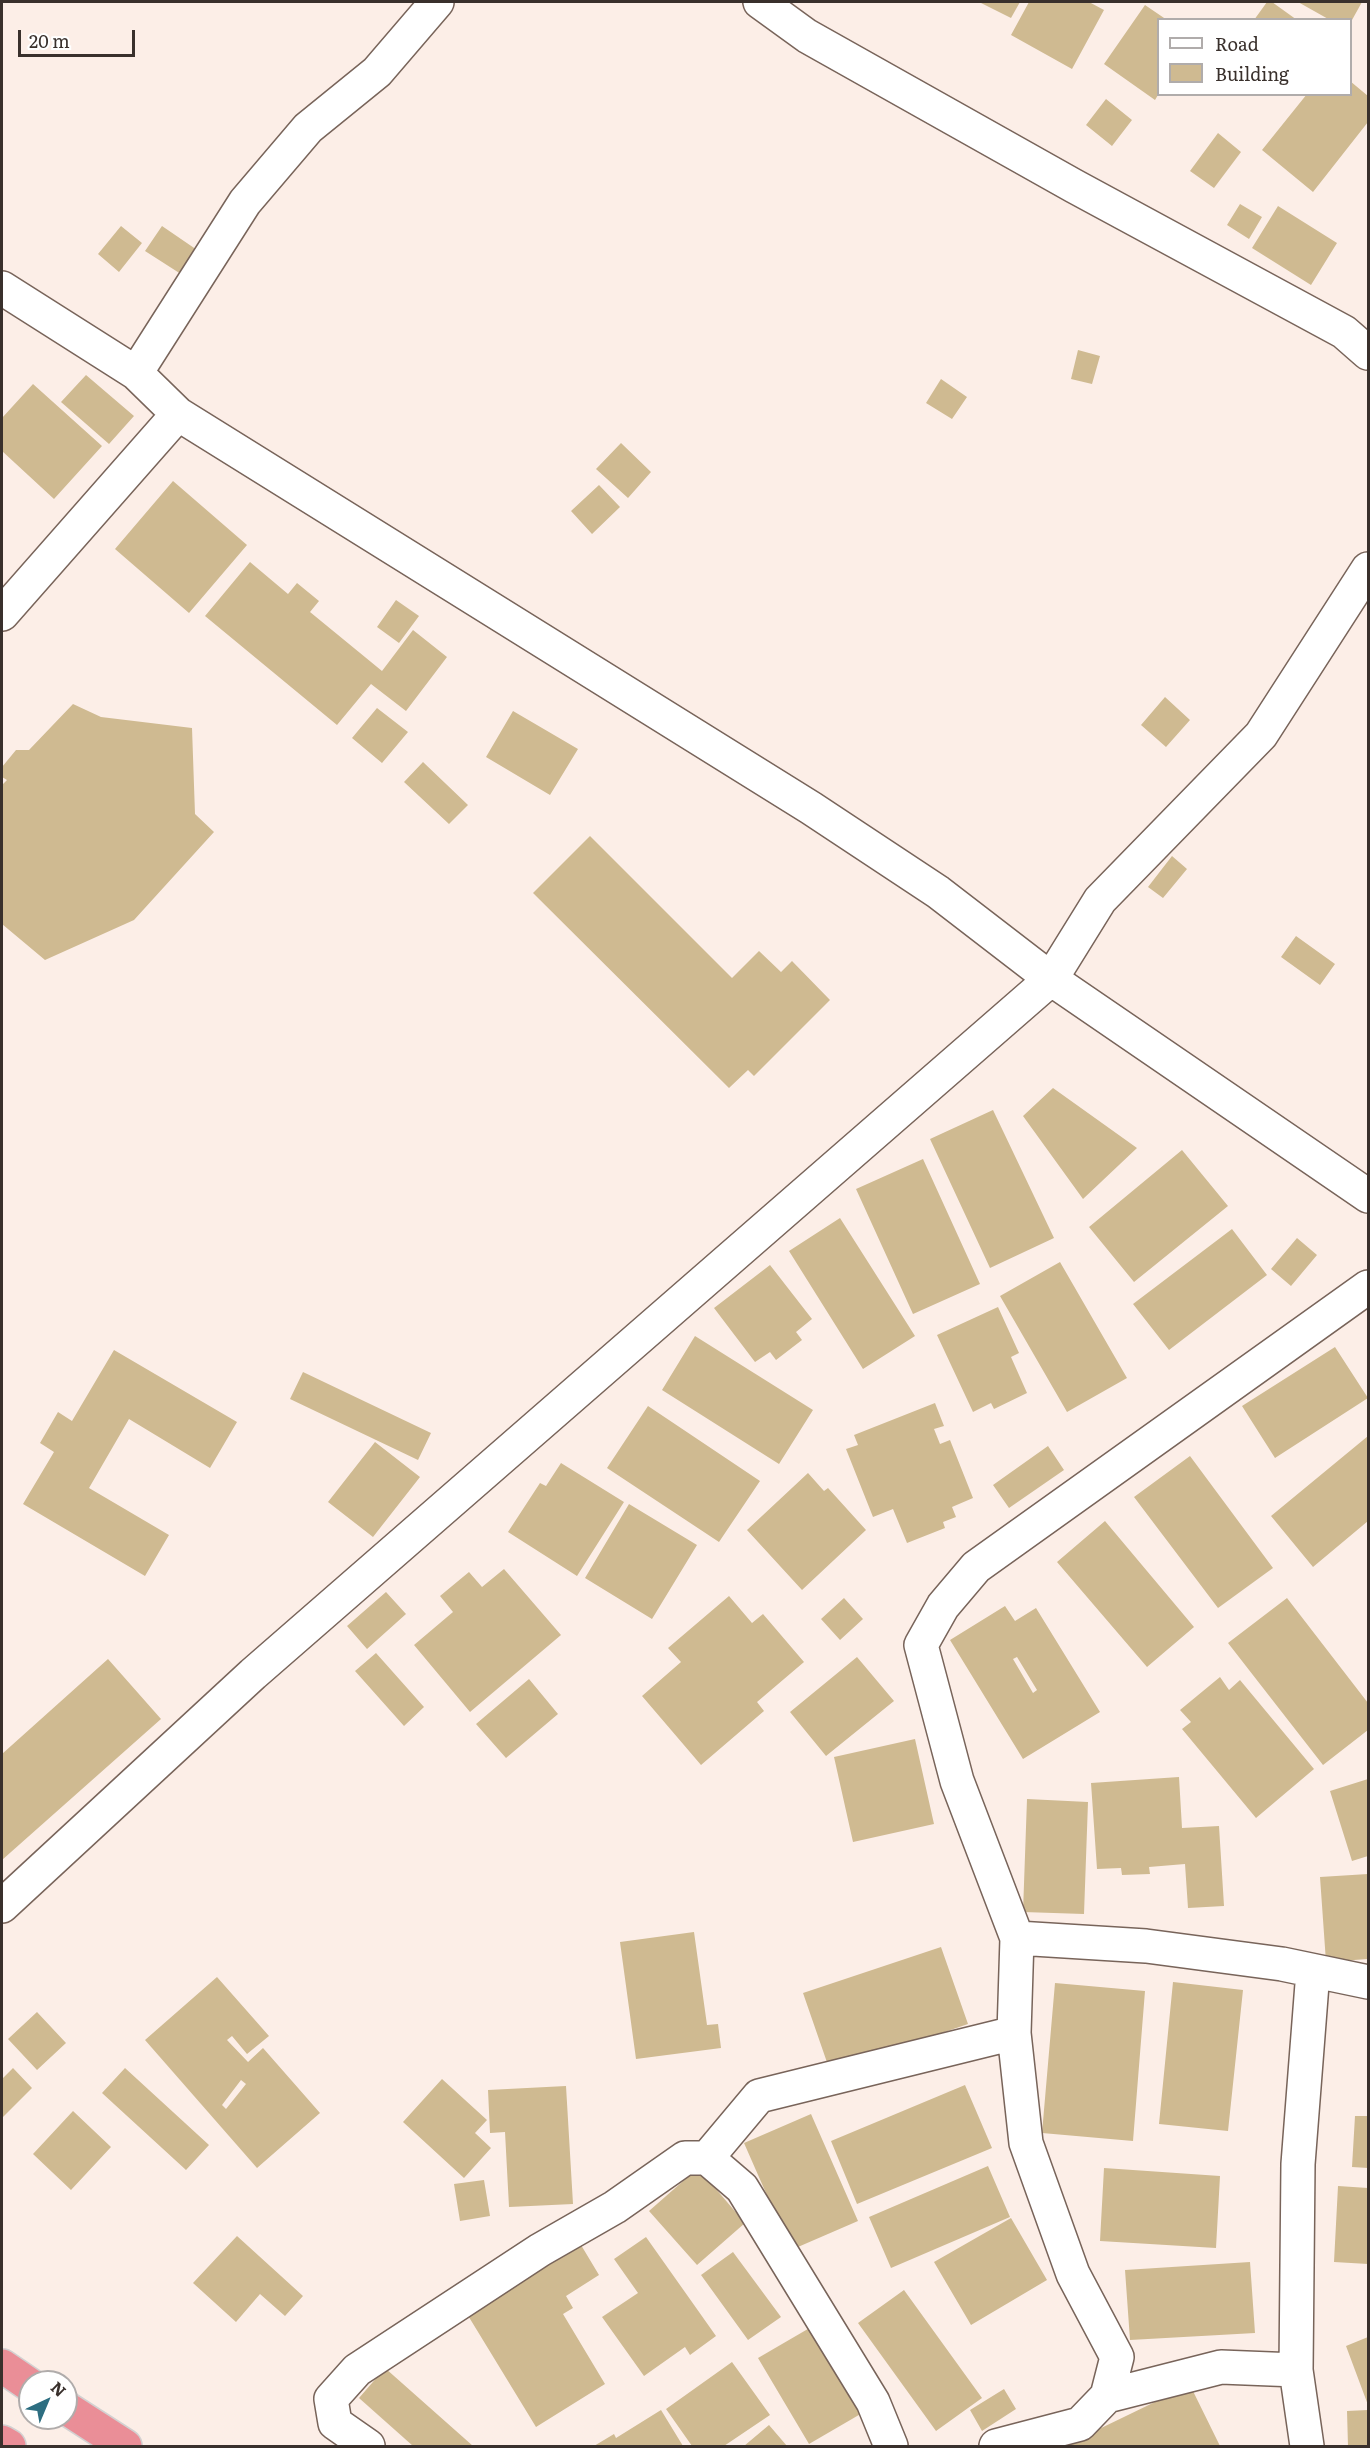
<!DOCTYPE html>
<html>
<head>
<meta charset="utf-8">
<style>
	body { margin:0 }
	#map { position:relative; width:1370px; height:2448px; overflow:hidden; background:#fceee7; font-family:Literata,serif }
	canvas { display:block }
	.frame { position:absolute; inset:0; border:3px solid #39302c; pointer-events:none }
	.legend { position:absolute; left:1157px; top:18px; width:195px; height:78px; box-sizing:border-box; background:#fff; border:2px solid #b0acab; margin:0; padding:8px 10px; list-style:none; font-size:18px; color:#39302c }
	.legend li { display:flex; align-items:center; gap:12px; height:30px }
	.legend b { width:30px; border:2px solid #b0acab }
	.north { position:absolute; left:18px; top:2370px; width:60px; height:60px; box-sizing:border-box; background:#fff; border:2px solid #b0acab; border-radius:50%; rotate:44deg; font-size:16px; font-weight:700; line-height:24px; text-align:center; color:#39302c }
	.north::after { content:''; display:block; margin:auto; width:21px; height:27px; background:#2d6e81; clip-path:polygon(50% 0,100% 100%,50% 72%,0 100%) }
	.scale { position:absolute; left:18px; top:30px; width:117px; height:27px; box-sizing:border-box; border:3px solid #39302c; border-top:0; padding-left:8px; font-size:18px; line-height:21px; white-space:nowrap; color:#39302c; -webkit-text-stroke:4px #fff; paint-order:stroke }
</style>
</head>
<body>
<div id="map">
<canvas width="1370" height="2448"></canvas>
<div class="frame"></div>
<ul class="legend">
<li><b style="height:8px;background:#fff"></b>Road</li>
<li><b style="height:16px;background:#cfba91"></b>Building</li>
</ul>
<div class="north">N</div>
<div class="scale">20 m</div>
</div>
<script>
const ctx = document.querySelector('canvas').getContext('2d');
ctx.lineJoin = 'round';
function paint(path, color) {
  ctx.fillStyle = color;
  ctx.fill(path, 'evenodd');
}
function shape(rows) {
  const path = new Path2D();
  for (const r of rows) {
    path.moveTo(r[0], r[1]);
    for (let i = 2; i < r.length; i += 2) path.lineTo(r[i], r[i + 1]);
  }
  return path;
}
function stroke(path, color, width, dash) {
  ctx.strokeStyle = color;
  ctx.lineWidth = width;
  ctx.lineCap = dash ? 'butt' : 'round';
  ctx.setLineDash(dash || []);
  ctx.stroke(path);
}
paint(shape([
	[979,2,1020,2,1011,18],
	[1029,2,1089,2,1104,10,1072,69,1011,35],
	[1267,2,1272,2,1297,20,1254,20],
	[1298,2,1362,2,1352,20,1330,20],
	[1145,5,1167,20,1158,20,1158,95,1155,100,1104,64],
	[1350,81,1368,96,1368,122,1313,192,1262,150,1307,94,1350,94],
	[1106,99,1132,120,1112,146,1086,125],
	[1218,133,1241,152,1214,188,1190,171],
	[1240,204,1262,217,1249,239,1227,225],
	[1278,206,1337,243,1311,285,1252,248],
	[121,226,142,243,119,272,98,254],
	[162,226,200,252,184,276,145,251],
	[1078,350,1100,356,1092,384,1071,379],
	[86,375,134,416,109,444,61,402],
	[941,379,967,397,952,419,926,403],
	[33,384,102,446,54,499,2,451,2,418],
	[621,443,651,472,628,498,596,469],
	[173,481,247,545,189,613,115,549],
	[599,485,620,507,592,534,571,511],
	[250,562,288,594,297,583,319,601,310,612,382,671,413,630,447,657,406,711,371,684,337,725,205,616],
	[396,600,419,616,399,643,377,627],
	[1165,697,1190,720,1166,747,1141,725],
	[73,704,101,717,192,728,195,814,214,832,134,920,45,960,2,924,2,785,7,780,2,777,2,767,16,750,29,750],
	[377,708,408,732,382,763,352,738],
	[513,711,578,749,550,795,486,757],
	[423,762,468,805,449,824,404,782],
	[590,836,732,978,759,951,781,972,792,961,830,1000,754,1076,748,1070,729,1088,533,893],
	[1172,856,1187,869,1163,898,1148,887],
	[1296,936,1335,964,1320,985,1281,957],
	[1053,1088,1137,1148,1083,1199,1023,1116],
	[993,1110,1054,1238,990,1268,930,1139],
	[1182,1150,1228,1206,1134,1282,1089,1227],
	[923,1159,980,1284,913,1314,856,1189],
	[840,1218,915,1336,863,1369,789,1251],
	[1232,1229,1267,1275,1169,1350,1133,1304],
	[1297,1238,1317,1255,1291,1286,1271,1269],
	[1060,1262,1127,1378,1067,1412,1000,1296],
	[770,1265,812,1319,796,1332,802,1340,776,1360,770,1352,755,1362,714,1308],
	[998,1307,1019,1353,1011,1357,1027,1393,994,1409,991,1403,973,1412,937,1335],
	[695,1336,813,1410,779,1464,662,1390],
	[1335,1347,1368,1398,1275,1458,1242,1406],
	[114,1350,237,1422,210,1468,129,1419,89,1488,169,1535,145,1576,23,1504,54,1452,40,1443,58,1412,72,1421],
	[303,1372,431,1433,418,1460,290,1399],
	[935,1403,944,1426,934,1429,940,1444,950,1440,973,1498,952,1507,956,1517,943,1522,945,1528,907,1543,893,1509,873,1517,846,1449,858,1445,854,1435],
	[648,1406,760,1481,719,1542,607,1468],
	[1368,1436,1368,1521,1313,1567,1271,1516],
	[375,1442,420,1477,373,1537,328,1502],
	[1048,1446,1064,1470,1009,1508,993,1485],
	[1190,1456,1273,1568,1218,1608,1134,1497],
	[561,1463,624,1502,577,1576,508,1532,540,1483,546,1486],
	[808,1473,824,1491,828,1488,866,1530,802,1590,747,1530],
	[629,1504,697,1545,652,1619,585,1578],
	[1105,1521,1194,1627,1147,1667,1057,1562],
	[504,1569,561,1635,470,1712,414,1645,453,1612,440,1596,469,1572,482,1587],
	[386,1592,406,1614,367,1649,347,1626],
	[729,1596,752,1623,763,1614,804,1662,757,1702,764,1711,701,1765,642,1696,681,1662,668,1648],
	[844,1598,863,1619,840,1640,821,1619],
	[1287,1598,1368,1703,1368,1730,1323,1765,1228,1643],
	[1005,1606,1015,1621,1036,1608,1100,1712,1023,1759,950,1640],
	[1017,1657,1037,1690,1033,1693,1013,1659],
	[376,1653,424,1707,404,1726,355,1671],
	[857,1657,894,1701,826,1756,790,1712],
	[108,1659,161,1719,2,1860,2,1754],
	[1220,1677,1229,1690,1240,1680,1314,1769,1256,1818,1182,1729,1191,1722,1180,1710],
	[529,1679,558,1714,506,1758,476,1724],
	[915,1739,934,1824,853,1842,834,1757],
	[1179,1777,1182,1828,1219,1826,1224,1906,1188,1908,1185,1864,1149,1867,1150,1874,1122,1875,1121,1868,1097,1869,1091,1783],
	[1368,1779,1368,1856,1352,1861,1330,1791],
	[1027,1799,1088,1802,1084,1914,1023,1912],
	[1368,1874,1368,1959,1326,1962,1320,1877],
	[694,1932,707,2025,718,2024,721,2048,636,2059,620,1942],
	[941,1947,968,2024,830,2071,803,1993],
	[217,1977,269,2036,247,2054,232,2036,227,2040,248,2062,263,2048,320,2113,257,2168,145,2040],
	[241,2080,246,2084,226,2109,222,2105],
	[1173,1982,1243,1990,1228,2131,1159,2124],
	[1055,1983,1145,1991,1133,2141,1042,2133],
	[37,2012,66,2043,37,2070,8,2039],
	[13,2068,32,2088,2,2118,2,2079],
	[125,2068,209,2145,186,2170,102,2093],
	[442,2079,487,2120,475,2133,491,2148,464,2178,403,2122],
	[965,2085,992,2148,857,2204,831,2141],
	[566,2086,573,2204,509,2207,505,2132,490,2133,488,2090],
	[73,2111,111,2147,71,2190,33,2154],
	[811,2114,858,2221,791,2250,744,2143],
	[1355,2116,1368,2116,1368,2168,1352,2167],
	[988,2166,1010,2217,891,2268,869,2217],
	[698,2168,745,2223,697,2265,649,2211],
	[1104,2168,1220,2176,1216,2248,1100,2241],
	[484,2180,490,2216,460,2221,454,2184],
	[1338,2186,1368,2188,1368,2264,1334,2262],
	[1011,2218,1047,2280,971,2325,934,2262],
	[237,2236,303,2296,285,2316,260,2294,236,2322,193,2283],
	[646,2237,716,2336,690,2355,685,2347,644,2376,602,2317,638,2293,614,2259],
	[578,2240,599,2275,566,2296,573,2308,563,2314,605,2384,536,2427,464,2309],
	[733,2252,781,2317,748,2340,701,2275],
	[1250,2262,1255,2333,1130,2340,1125,2270],
	[904,2290,982,2398,936,2431,858,2323],
	[813,2326,864,2412,809,2444,758,2358],
	[1368,2337,1368,2405,1346,2346],
	[732,2362,770,2415,724,2446,692,2446,666,2409],
	[385,2368,473,2446,413,2446,359,2398],
	[1190,2385,1220,2446,1064,2446],
	[1004,2389,1016,2409,982,2431,970,2410],
	[661,2410,683,2446,594,2446,614,2434,616,2438],
	[1368,2410,1368,2446,1348,2446,1347,2411],
	[769,2425,787,2446,744,2446]
]), '#cfba91');
const minor = shape([
	[760,2,807,36,1074,186,1344,332,1368,353],
	[2,288,136,373,178,414,811,808,938,892,1051,979,1368,1196],
	[136,373,245,202,308,128,377,72,437,2],
	[2,614,178,414],
	[2,1906,253,1674,1051,979,1100,900,1261,735,1368,569],
	[1017,1938,1146,1946,1282,1964,1368,1982],
	[707,2158,759,2096,1014,2033],
	[1296,2370,1307,2446],
	[1107,2396,1221,2367,1296,2370,1298,2164,1313,1971],
	[368,2446,335,2423,331,2399,357,2370,540,2250,615,2207,685,2158,707,2158,742,2188,873,2402,891,2446],
	[996,2446,1080,2424,1107,2396,1117,2357,1073,2274,1026,2143,1014,2033,1017,1938,957,1781,921,1645,943,1606,976,1567,1368,1287]
]);
const trunk = shape([
	[2,2366,30,2385],
	[66,2408,125,2446],
	[2,2442,9,2446]
]);
stroke(minor, '#78645a', 36);
stroke(trunk, '#d3d1d1', 36);
stroke(minor, '#fff', 33);
stroke(trunk, '#ea8e97', 33);
</script>
</body>
</html>
